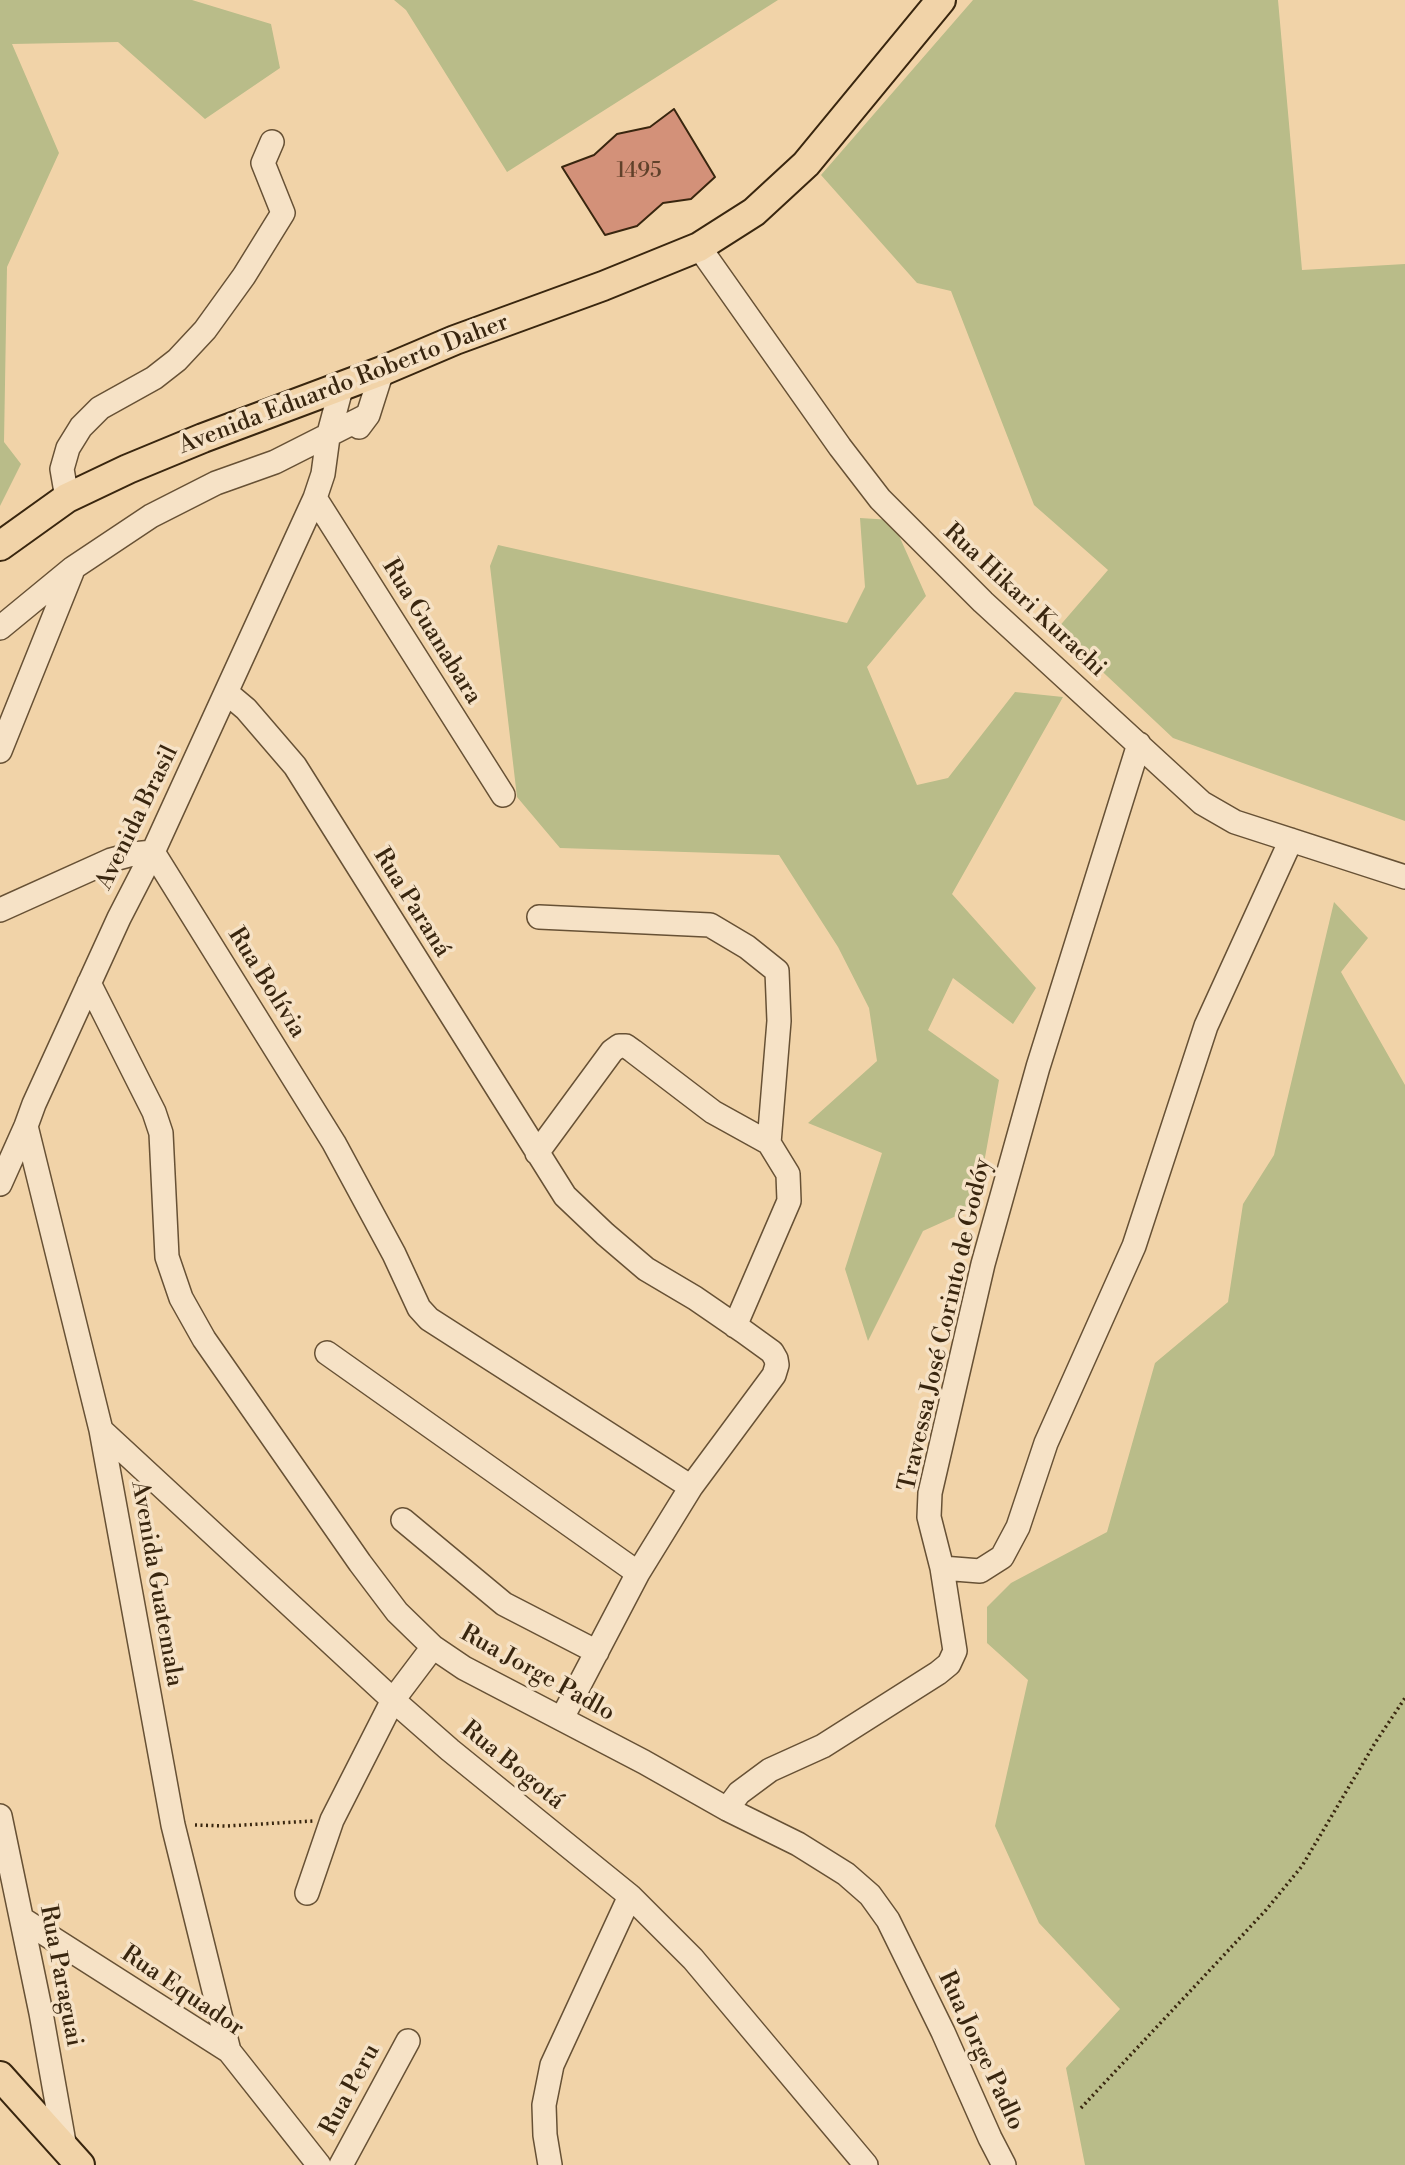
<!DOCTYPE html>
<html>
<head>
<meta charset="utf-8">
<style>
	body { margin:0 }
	canvas { display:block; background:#f1d3a8 }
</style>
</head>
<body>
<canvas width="1405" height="2165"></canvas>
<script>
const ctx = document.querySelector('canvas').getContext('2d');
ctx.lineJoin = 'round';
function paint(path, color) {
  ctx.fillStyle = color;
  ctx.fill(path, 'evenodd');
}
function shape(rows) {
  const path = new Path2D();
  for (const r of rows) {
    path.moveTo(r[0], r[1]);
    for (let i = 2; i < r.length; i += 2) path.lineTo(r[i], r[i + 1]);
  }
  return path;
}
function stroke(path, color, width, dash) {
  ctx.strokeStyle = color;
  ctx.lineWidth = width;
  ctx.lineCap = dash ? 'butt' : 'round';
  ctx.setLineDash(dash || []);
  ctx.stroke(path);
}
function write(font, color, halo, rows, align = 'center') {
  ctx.font = font + ' "Libre Bodoni",serif';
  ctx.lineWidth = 7;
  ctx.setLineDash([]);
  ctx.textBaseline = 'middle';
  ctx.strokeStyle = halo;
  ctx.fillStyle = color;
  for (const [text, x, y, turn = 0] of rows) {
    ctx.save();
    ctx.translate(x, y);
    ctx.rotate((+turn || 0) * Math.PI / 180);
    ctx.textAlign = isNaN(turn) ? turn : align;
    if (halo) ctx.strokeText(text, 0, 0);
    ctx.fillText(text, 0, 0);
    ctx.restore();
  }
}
paint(shape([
	[0,0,192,0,271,24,280,68,205,119,118,42,12,44,59,153,7,267,4,442,21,464,0,506],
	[394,0,778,0,507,172,406,10],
	[973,0,1278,0,1302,270,1405,264,1405,821,1173,738,1057,629,1108,570,1034,505,951,291,917,283,821,175],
	[860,518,892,520,926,596,867,667,917,785,948,778,1015,692,1063,697,952,894,1036,988,1013,1024,953,978,928,1030,999,1080,976,1207,923,1231,868,1341,845,1269,882,1153,808,1123,877,1061,869,1008,838,947,779,855,560,848,517,797,490,566,498,545,847,623,865,587],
	[1334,902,1368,938,1341,972,1405,1085,1405,2165,1085,2165,1066,2068,1120,2009,1039,1923,995,1826,1028,1680,987,1643,987,1607,1011,1583,1107,1532,1155,1363,1228,1302,1243,1204,1274,1155]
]), '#b9bc89');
const building = shape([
	[674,109,715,177,691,199,663,203,637,226,605,235,562,167,594,155,617,134,650,127,674,109]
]);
paint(building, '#d39179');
stroke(building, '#39260f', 2);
const minor = shape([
	[699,247,840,447,880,499,983,602,1202,803,1235,822,1405,877],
	[359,427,368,415,382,371],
	[67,498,62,469,68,448,81,427,100,408,154,378,177,360,205,330,244,276,283,213,263,163,272,142],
	[315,498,503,795],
	[0,628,73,568,151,516,216,483,275,462,368,415],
	[227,693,246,709,295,766,565,1196,605,1234,646,1269,695,1298,743,1331,772,1352,776,1359,777,1365,774,1375,691,1487,638,1573,562,1718],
	[0,751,72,572],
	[0,910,111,860,133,854,153,852,334,1143,394,1254,419,1308,429,1319,691,1487],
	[539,917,710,925,747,947,777,971,779,1021,769,1143],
	[89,983,154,1112,161,1133,167,1257,181,1298,204,1339,360,1563,397,1612,433,1647,464,1668,644,1762,727,1809,798,1844,846,1874,870,1895,888,1920,943,2032,990,2138,1004,2165],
	[26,1126,101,1430,173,1825,229,2051],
	[537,1153,612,1051,619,1046,626,1046,633,1051,713,1112,769,1143,788,1174,789,1201,735,1326],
	[0,1184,26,1126,34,1104,119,918,153,852,315,498,323,474,328,437,342,385],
	[327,1353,638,1573],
	[101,1430,393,1700,450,1750,630,1896,693,1959,866,2165],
	[403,1520,504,1604,597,1652],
	[942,1568,980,1571,1002,1557,1018,1527,1046,1443,1134,1246,1206,1026,1291,840],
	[727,1809,739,1793,770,1770,823,1746,938,1673,949,1664,955,1651,942,1568,929,1517,930,1493,983,1264,1038,1067,1139,744],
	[0,1816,41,2013,65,2148],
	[307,1893,332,1820,393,1700,433,1647],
	[22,1919,229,2051,319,2165],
	[341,2165,408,2041],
	[550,2165,545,2135,544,2105,552,2065,630,1896]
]);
const major = shape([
	[0,546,67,498,128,469,203,438,382,371,455,340,603,286,699,247,754,212,806,164,941,0],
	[0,2076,80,2165]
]);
stroke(minor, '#675135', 26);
stroke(major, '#39260f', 32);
stroke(shape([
	[195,1825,226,1826,313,1821],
	[1081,2108,1266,1910,1302,1866,1375,1743,1405,1698]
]), '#39260f', 3.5, [2, 3.5]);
stroke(minor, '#f6e2c6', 23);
stroke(major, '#f1d3a8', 28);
write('21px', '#60412a', null, [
	["1495",639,172]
]);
write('24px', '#39260f', '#f6e2c6', [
	["Avenida Eduardo Roberto Daher",344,385,-21],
	["Rua Hikari Kurachi",1024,601,43],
	["Rua Guanabara",431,632,58],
	["Avenida Brasil",138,818,-64],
	["Rua Paraná",411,903,58],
	["Rua Bolívia",266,983,58],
	["Travessa José Corinto de Godóy",946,1325,-77],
	["Avenida Guatemala",156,1584,80],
	["Rua Jorge Padlo",537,1674,29],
	["Rua Bogotá",512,1766,39],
	["Rua Paraguai",60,1976,79],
	["Rua Equador",182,1992,34],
	["Rua Jorge Padlo",980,2051,65],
	["Rua Peru",351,2090,-62]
]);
</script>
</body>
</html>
